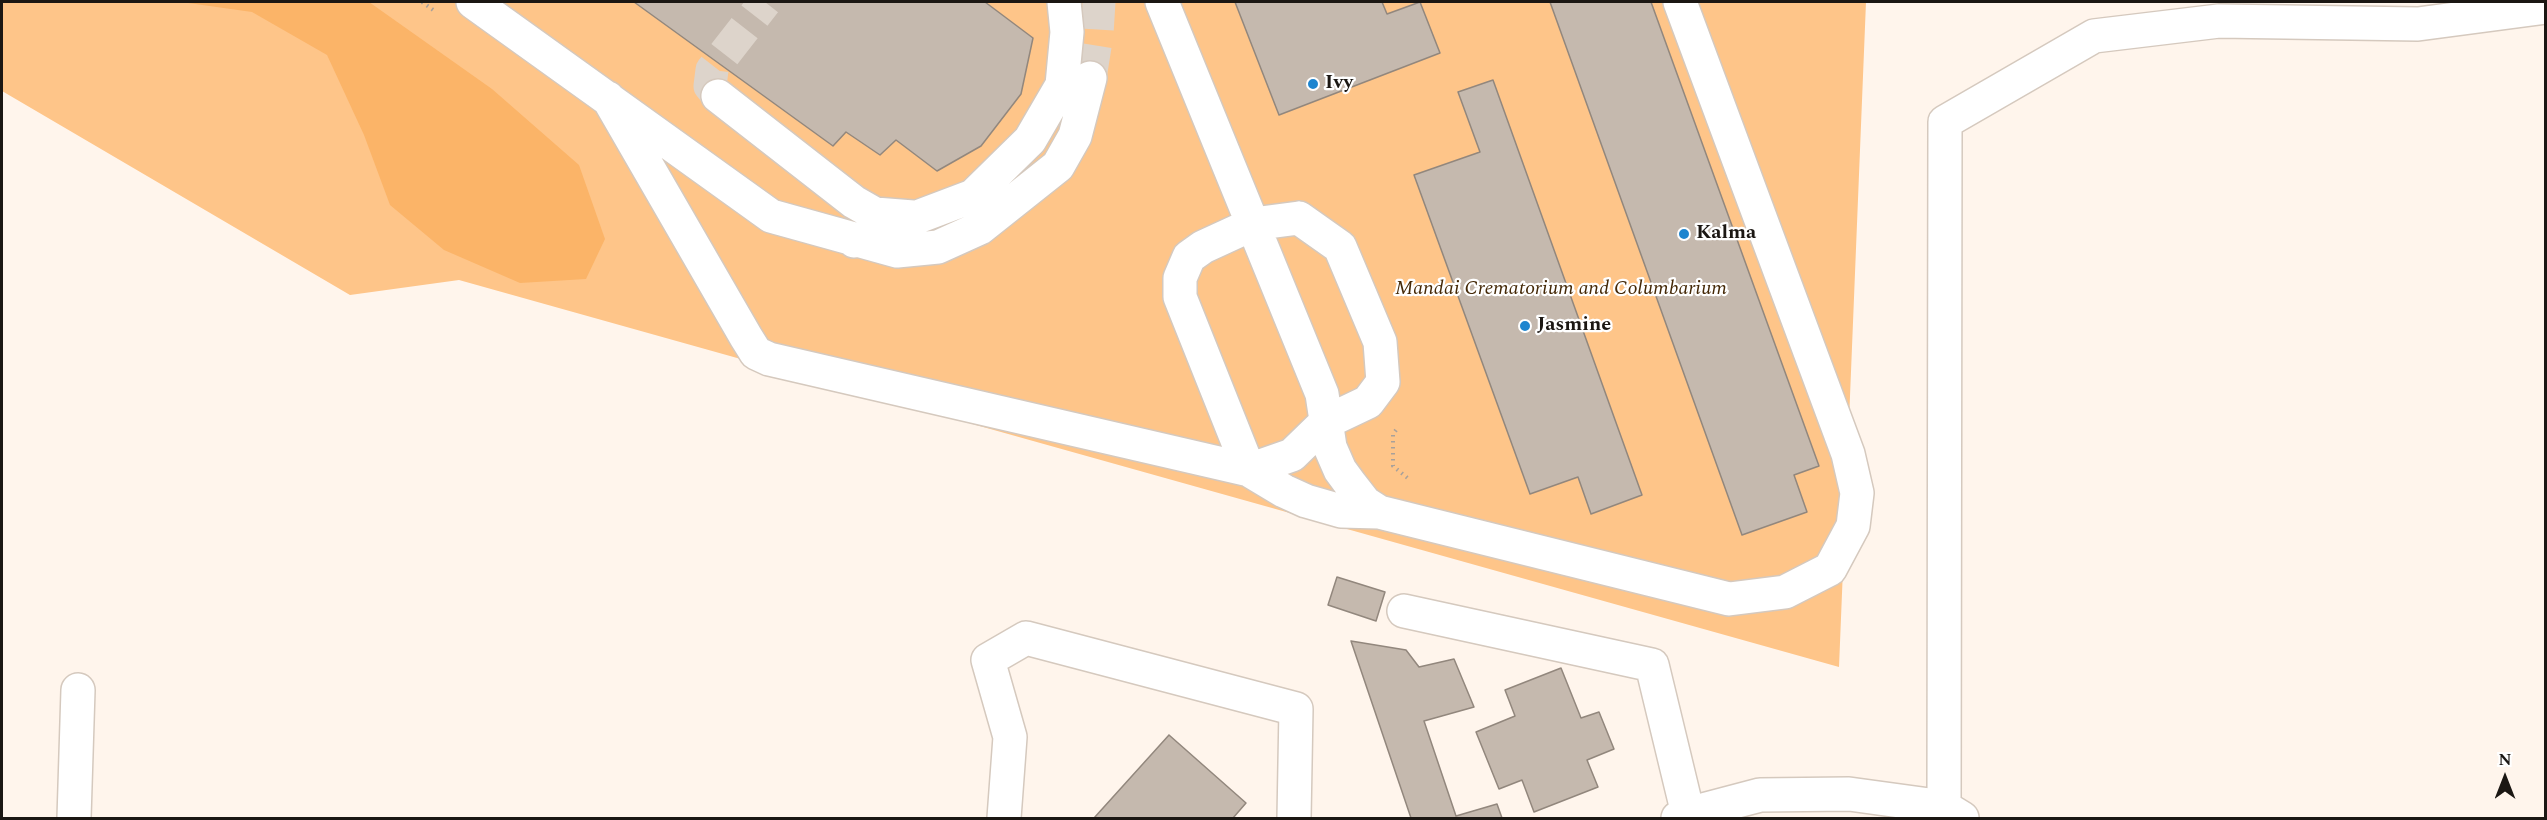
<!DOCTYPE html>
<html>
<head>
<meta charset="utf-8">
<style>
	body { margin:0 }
	#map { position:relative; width:2547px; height:820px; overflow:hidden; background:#fff5ec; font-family:Spectral,serif }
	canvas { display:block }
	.frame { position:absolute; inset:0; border:3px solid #1b1713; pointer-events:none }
	.north { position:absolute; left:2475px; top:748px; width:60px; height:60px; -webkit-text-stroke:4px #fff; paint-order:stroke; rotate:0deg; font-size:16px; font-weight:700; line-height:24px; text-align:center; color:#1b1713 }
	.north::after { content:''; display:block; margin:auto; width:21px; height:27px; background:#1b1713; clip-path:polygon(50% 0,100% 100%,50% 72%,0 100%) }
</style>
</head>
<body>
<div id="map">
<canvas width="2547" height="820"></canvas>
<div class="frame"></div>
<div class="north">N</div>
</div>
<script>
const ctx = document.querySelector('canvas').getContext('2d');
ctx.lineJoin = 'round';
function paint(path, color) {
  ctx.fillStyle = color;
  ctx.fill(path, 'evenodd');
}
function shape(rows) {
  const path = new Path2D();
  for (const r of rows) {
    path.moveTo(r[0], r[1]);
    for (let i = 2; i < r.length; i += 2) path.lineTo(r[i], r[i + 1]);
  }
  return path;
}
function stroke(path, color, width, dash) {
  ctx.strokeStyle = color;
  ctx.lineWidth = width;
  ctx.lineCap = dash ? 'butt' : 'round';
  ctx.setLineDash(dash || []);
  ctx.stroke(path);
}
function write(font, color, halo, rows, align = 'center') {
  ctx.font = font + ' Spectral,serif';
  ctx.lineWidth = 4.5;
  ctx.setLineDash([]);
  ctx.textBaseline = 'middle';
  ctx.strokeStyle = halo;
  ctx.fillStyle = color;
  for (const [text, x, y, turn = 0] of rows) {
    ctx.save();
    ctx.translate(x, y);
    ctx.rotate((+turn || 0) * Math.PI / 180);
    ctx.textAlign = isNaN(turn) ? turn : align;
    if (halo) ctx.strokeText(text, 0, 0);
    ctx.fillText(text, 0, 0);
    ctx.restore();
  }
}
paint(shape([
	[2,2,1866,2,1839,667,459,280,350,295,2,91]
]), '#fec589');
paint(shape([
	[181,2,369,2,492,89,579,165,605,239,586,279,520,283,444,250,390,205,364,135,327,55,252,12]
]), '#fbb468');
const building = shape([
	[634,2,985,2,1033,38,1021,94,981,146,937,171,896,140,880,155,846,132,833,146,634,2],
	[1235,2,1382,2,1387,14,1420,2,1440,53,1279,115,1235,2],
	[1550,2,1651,2,1819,466,1794,475,1807,512,1742,535,1550,2],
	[1493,80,1642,495,1591,514,1578,477,1530,494,1414,175,1480,152,1458,92,1493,80],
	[1337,577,1385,592,1376,621,1328,605,1337,577],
	[1351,641,1406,650,1419,667,1454,659,1474,707,1424,721,1456,816,1497,804,1502,818,1411,818,1351,641],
	[1561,668,1581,718,1599,712,1614,749,1587,760,1598,787,1534,812,1522,780,1499,789,1476,732,1515,716,1505,690,1561,668],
	[1169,735,1246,803,1233,818,1094,818,1169,735]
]);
paint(building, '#c5b9ae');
stroke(building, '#92877d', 1.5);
stroke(shape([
	[1090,78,1097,34,1099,2],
	[718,96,710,86,712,70,765,2]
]), '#ddd4cb', 33, [33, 16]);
const minor = shape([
	[473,2,771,216,897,251,938,247,980,228,1058,166,1075,136,1090,78],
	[1162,2,1322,394,1330,447,1340,470,1351,485,1365,503,1379,512],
	[718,96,854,202,875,214,913,217],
	[608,98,746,337,756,353,769,359,1249,470,1284,491,1306,501,1341,511,1379,512,1729,599,1785,592,1830,569,1853,526,1857,493,1848,454,1680,2],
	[1299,218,1340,247,1380,342,1383,382,1368,402,1326,422,1292,455,1249,470,1180,297,1180,278,1189,257,1203,247,1253,224,1299,218],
	[854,241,973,196,1030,140,1062,85,1067,32,1064,2],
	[1404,611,1652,665,1688,814],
	[1944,807,1945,122,2094,36,2219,21,2418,24,2546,7],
	[74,818,78,690],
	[1004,818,1010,737,988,660,1026,638,1296,709,1294,818],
	[1678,818,1688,814,1760,795,1849,794,1944,807,1962,818]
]);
stroke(minor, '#d5c9be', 36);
stroke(shape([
	[422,2,436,12],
	[1396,430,1393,434,1393,466,1410,480]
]), '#a9a19a', 4, [1.5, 4.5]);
stroke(minor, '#fff', 33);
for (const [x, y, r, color] of [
	[1313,84,6,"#1e85cf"],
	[1684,234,6,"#1e85cf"],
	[1525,326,6,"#1e85cf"]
]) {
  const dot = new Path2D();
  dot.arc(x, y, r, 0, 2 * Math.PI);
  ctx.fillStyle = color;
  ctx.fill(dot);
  stroke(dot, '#fff', 2);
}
write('bold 20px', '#1b1713', '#fff', [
	["Ivy",1325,84],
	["Kalma",1696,234],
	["Jasmine",1537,326]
], 'left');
write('italic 20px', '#442806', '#fff', [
	["Mandai Crematorium and Columbarium",1561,290]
]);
</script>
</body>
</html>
